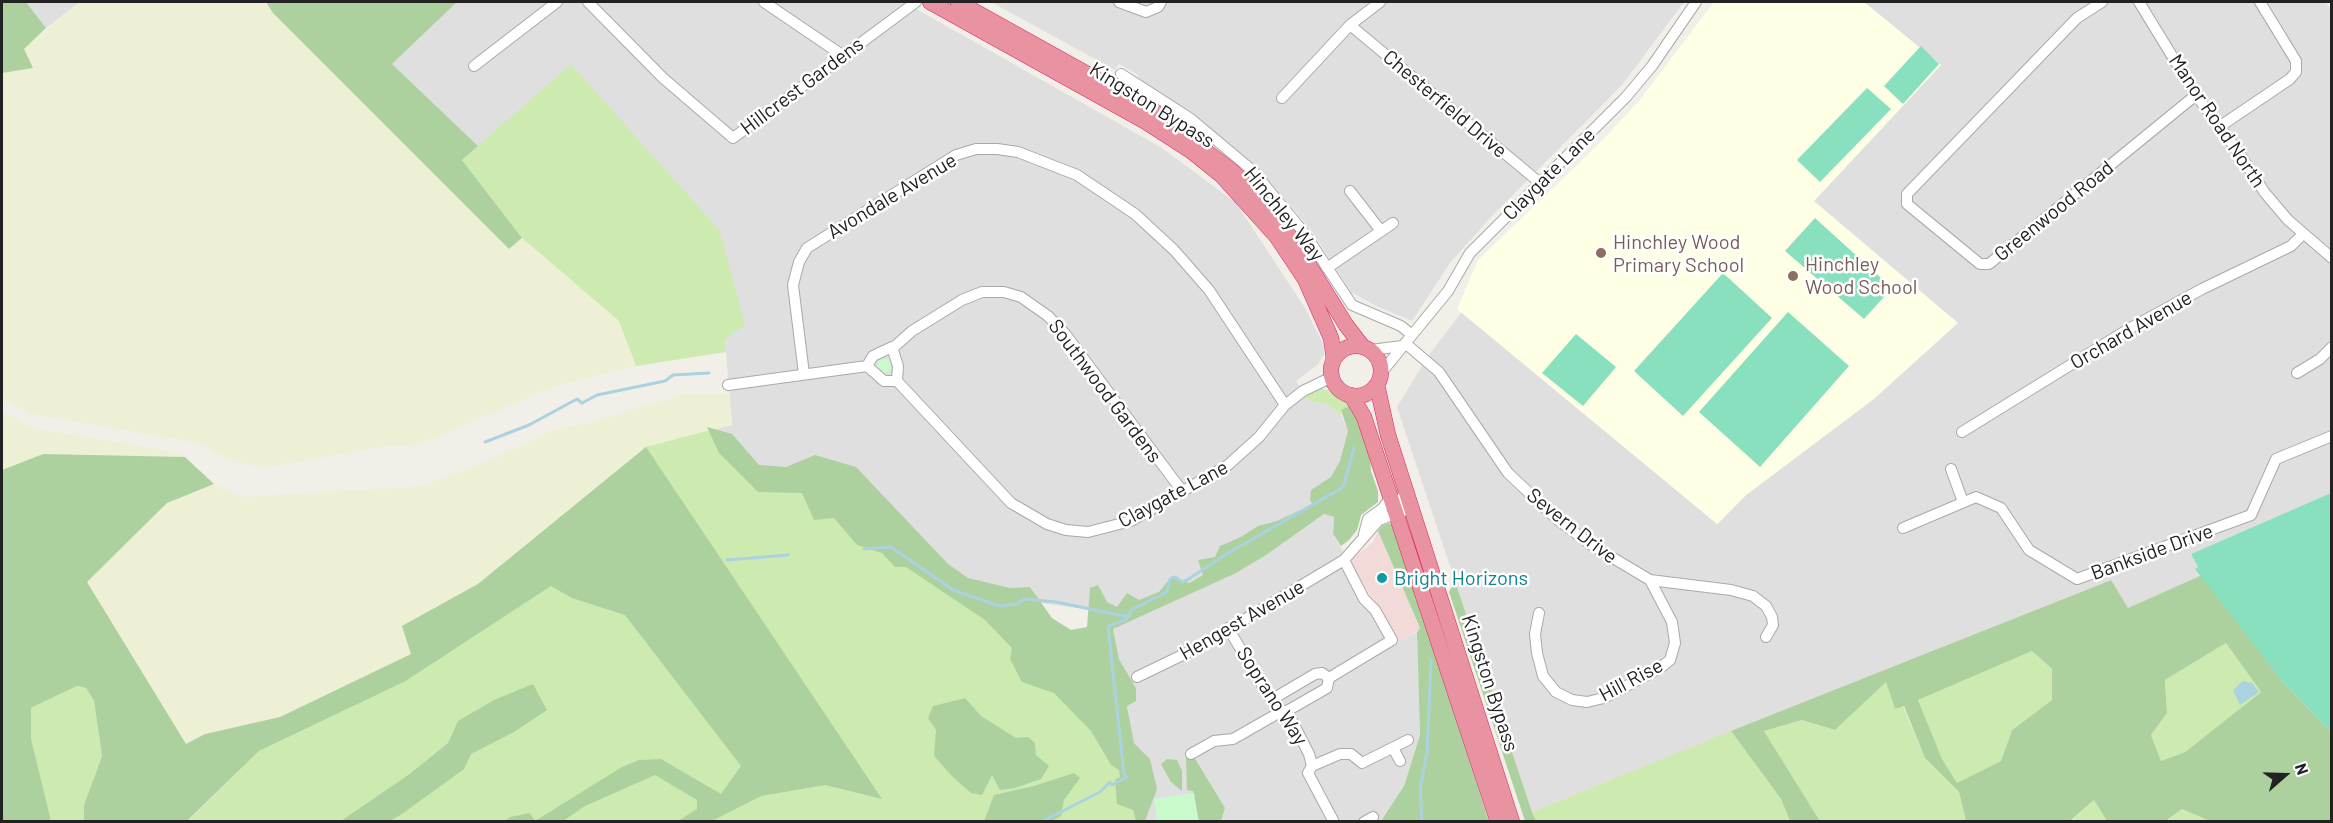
<!DOCTYPE html>
<html>
<head>
<meta charset="utf-8">
<style>
	body { margin:0 }
	#map { position:relative; width:2333px; height:823px; overflow:hidden; background:#f2efe9; font-family:Barlow,sans-serif }
	canvas { display:block }
	.frame { position:absolute; inset:0; border:3px solid #222; pointer-events:none }
	.north { position:absolute; left:2255px; top:745px; width:60px; height:60px; -webkit-text-stroke:4px #fff; paint-order:stroke; rotate:70deg; font-size:16px; font-weight:700; line-height:24px; text-align:center; color:#222 }
	.north::after { content:''; display:block; margin:auto; width:21px; height:27px; background:#222; clip-path:polygon(50% 0,100% 100%,50% 72%,0 100%) }
</style>
</head>
<body>
<div id="map">
<canvas width="2333" height="823"></canvas>
<div class="frame"></div>
<div class="north">N</div>
</div>
<script>
const ctx = document.querySelector('canvas').getContext('2d');
ctx.lineJoin = 'round';
function paint(path, color) {
  ctx.fillStyle = color;
  ctx.fill(path, 'evenodd');
}
function shape(rows) {
  const path = new Path2D();
  for (const r of rows) {
    if (r.length === 3) {
      path.moveTo(r[0] + r[2], r[1]);
      path.arc(r[0], r[1], r[2], 0, 2 * Math.PI);
      continue;
    }
    path.moveTo(r[0], r[1]);
    for (let i = 2; i < r.length; i += 2) path.lineTo(r[i], r[i + 1]);
  }
  return path;
}
function stroke(path, color, width, dash) {
  ctx.strokeStyle = color;
  ctx.lineWidth = width;
  ctx.lineCap = dash ? 'butt' : 'round';
  ctx.setLineDash(dash || []);
  ctx.stroke(path);
}
function write(font, color, halo, rows, align = 'center') {
  ctx.font = font + ' Barlow,sans-serif';
  ctx.lineWidth = 5;
  ctx.setLineDash([]);
  ctx.textBaseline = 'middle';
  ctx.strokeStyle = halo;
  ctx.fillStyle = color;
  for (const [text, x, y, turn = 0] of rows) {
    ctx.save();
    ctx.translate(x, y);
    ctx.rotate((+turn || 0) * Math.PI / 180);
    ctx.textAlign = isNaN(turn) ? turn : align;
    if (halo) ctx.strokeText(text, 0, 0);
    ctx.fillText(text, 0, 0);
    ctx.restore();
  }
}
paint(shape([
	[26,2,80,2,46,28],
	[457,2,904,2,1162,148,1236,203,1305,308,1323,344,1324,354,1318,364,1296,381,1309,401,1326,404,1341,415,1362,461,1319,511,1130,615,1010,599,745,477,714,429,732,425,725,339,478,146,392,64],
	[991,2,1684,2,1622,85,1492,216,1450,263,1412,321,1376,306,1351,292,1311,230,1256,166,1193,114,1138,79,1138,75,1119,64,1115,70],
	[1864,2,2326,2,2331,10,2331,493,2191,554,2202,575,2128,608,2110,580,1532,812,1397,407,1428,356,1462,312,1718,524,1746,495,1875,398,1814,201,1941,65],
	[1325,514,1334,517,1333,534,1369,597,1380,608,1399,641,1417,632,1420,735,1404,786,1381,821,1145,821,1150,759,1134,743,1127,705,1136,688,1119,659,1113,629,1258,557]
]), '#e0dfdf');
paint(shape([
	[1378,531,1420,629,1399,642,1349,561,1373,542]
]), '#f2dad9');
paint(shape([
	[1714,2,1864,2,1941,65,1814,201,1958,323,1875,398,1746,495,1717,524,1457,309,1478,260,1601,142,1639,101]
]), '#ffffe5');
paint(shape([
	[80,2,266,2,273,13,509,249,522,238,619,321,636,366,553,387,417,445,382,447,263,468,224,458,203,444,30,414,2,398,2,73,32,68,23,49],
	[684,394,729,394,732,425,646,447,478,584,402,626,411,654,280,717,205,734,186,744,87,582,167,503,214,484,241,497,422,486,487,461,551,431,593,422],
	[2,411,34,428,181,453,185,457,43,454,2,470]
]), '#eef0d5');
paint(shape([
	[571,64,720,231,745,325,725,339,726,352,636,366,619,321,522,238,462,160],
	[1317,388,1328,390,1344,400,1349,406,1341,410,1341,415,1326,404,1309,401,1305,395],
	[714,429,745,476,843,465,953,593,1010,599,1118,766,1137,822,187,822,259,751,404,682,411,654,402,626,478,584,646,447],
	[2226,643,2261,692,2185,752,2161,761,2151,735,2167,713,2165,680],
	[2032,651,2052,669,2052,700,2012,730,2001,761,1957,784,1942,759,1917,700],
	[1886,681,1895,709,1903,706,1925,758,1959,792,1966,821,1820,821,1764,731,1802,720,1835,730],
	[77,686,86,688,94,701,102,756,84,805,84,821,2,821,2,695,31,708],
	[1731,731,1781,799,1790,821,1536,822,1532,812],
	[2094,800,2107,821,2070,822],
	[2182,809,2199,816,2210,821,2166,822]
]), '#cdebb0');
paint(shape([
	[2,2,26,2,46,28,24,49,33,68,2,73],
	[266,2,457,2,392,64,478,146,462,160,522,238,509,249,273,13],
	[1349,406,1357,418,1370,455,1371,471,1378,491,1378,502,1361,515,1357,530,1349,540,1341,546,1333,534,1334,517,1324,514,1266,555,1236,573,1113,629,1119,659,1136,688,1136,701,1127,706,1134,743,1150,759,1157,789,1145,821,1136,821,1133,810,1117,804,1115,780,1120,777,1119,770,1111,765,1091,731,1054,693,1022,682,1010,659,1012,648,985,620,906,567,895,567,882,553,857,545,834,518,814,520,802,493,758,492,719,453,707,427,732,434,759,465,786,467,815,455,856,467,948,564,968,578,1010,588,1030,587,1052,618,1071,630,1087,627,1090,588,1098,585,1107,602,1117,607,1127,593,1139,600,1159,592,1172,576,1189,583,1203,575,1198,560,1215,557,1220,546,1241,537,1258,526,1277,521,1313,504,1310,501,1311,490,1331,477,1340,461,1348,431,1341,410],
	[646,447,882,799,825,785,761,796,712,821,678,821,697,809,697,800,655,775,585,806,563,821,505,821,510,817,530,813,535,821,622,767,639,760,661,759,721,794,741,766,625,615,572,598,551,586,404,682,259,751,187,821,84,821,84,805,102,756,94,701,86,688,77,686,31,708,31,739,51,821,2,821,2,470,43,454,185,457,214,484,167,503,87,582,186,744,205,734,280,717,411,654,402,626,478,584],
	[1389,523,1395,528,1489,822,1381,821,1404,786,1420,735,1417,632,1420,628,1378,531,1383,525],
	[2202,575,2283,682,2331,732,2331,821,2210,821,2182,809,2166,821,2107,821,2094,800,2070,821,1966,821,1959,792,1925,758,1904,706,1895,709,1886,682,1835,730,1802,720,1764,731,1820,821,1790,821,1781,799,1731,731,2111,580,2128,608],
	[2226,643,2261,692,2185,752,2161,761,2151,735,2167,713,2165,680],
	[2032,651,2052,669,2052,700,2012,730,2001,761,1957,783,1942,759,1918,700],
	[1455,581,1532,812,1536,821,1525,821,1449,592],
	[533,684,547,710,514,732,471,754,464,769,402,814,390,821,341,821,411,773,448,743,458,721,494,700],
	[965,698,981,716,1016,738,1028,737,1035,743,1036,755,1049,766,1041,779,1015,788,1000,790,992,775,982,795,971,793,952,776,934,756,936,730,928,718,933,706],
	[1186,757,1194,757,1225,808,1221,821,1199,821,1193,791,1187,790],
	[1167,759,1177,760,1182,771,1182,791,1171,782,1161,764],
	[1074,773,1080,778,1064,800,1061,816,1052,821,984,821,994,795,1034,786]
]), '#add19e');
paint(shape([
	[884,366,7],
	[1194,793,1198,820,1157,821,1154,799]
]), '#c8facc');
paint(shape([
	[1921,46,1939,64,1903,104,1884,86],
	[1867,88,1891,109,1820,182,1797,160],
	[1815,218,1892,288,1864,319,1785,251],
	[1723,273,1772,318,1683,416,1634,371],
	[1788,312,1849,366,1760,467,1699,412],
	[1576,334,1616,367,1583,406,1542,373],
	[2331,493,2331,732,2283,682,2195,569,2198,567,2191,554]
]), '#88e0be');
paint(shape([
	[2243,681,2252,683,2259,692,2240,705,2233,690]
]), '#aad3df');
stroke(shape([
	[485,442,529,425,577,399,582,403,597,395,665,381,673,375,709,373],
	[864,549,891,547,953,590,999,606,1017,604,1024,599,1056,602,1129,617,1131,610,1167,592,1170,579,1175,577,1182,582,1187,580,1228,553,1340,489,1344,485,1354,448],
	[727,560,788,555],
	[1041,822,1100,792,1110,782,1112,785,1127,777,1124,774,1108,626,1126,620,1127,616],
	[1422,822,1420,789,1427,753,1431,660]
]), '#aad3df', 3);
const minor = shape([
	[588,2,663,78,733,138,916,2],
	[764,2,842,55],
	[1119,2,1146,12,1158,7,1161,2],
	[2102,2,2077,18,1907,194,1907,204,1980,264,1989,264,2196,95],
	[2139,2,2196,95,2239,153,2265,193,2288,220,2332,258],
	[1350,25,1539,182],
	[474,66,557,2],
	[1121,74,1191,119,1253,171,1305,234,1352,305,1401,326,1412,335],
	[1282,98,1350,25,1380,2],
	[2219,127,2290,79,2296,72,2296,61,2260,2],
	[1350,191,1381,231],
	[1327,268,1393,223],
	[1405,343,1439,372,1508,473,1558,520,1593,546,1650,580,1731,590,1753,596,1766,606,1772,617,1773,625,1766,637],
	[894,347,912,331,962,300,982,292,1004,292,1021,297,1048,316,1066,335,1182,491],
	[1371,350,1402,346],
	[1381,373,1448,291,1470,253,1626,97,1652,66,1696,2],
	[2297,373,2320,359,2332,347],
	[804,374,793,285,799,262,807,248,956,155,976,149,997,149,1018,152,1077,175,1135,214,1174,250,1209,290,1285,405],
	[897,381,1011,503,1047,524,1066,530,1088,532,1131,521,1228,465,1259,437,1285,405,1303,391,1332,377],
	[728,385,867,366,873,356,892,347,898,366,897,381,884,381,867,366],
	[1962,432,2127,330,2202,289,2291,246,2303,234],
	[1951,469,1963,502],
	[1903,528,1976,497,2001,508,2029,550,2077,579,2251,515,2276,459,2332,436],
	[1364,534,1368,519,1383,508,1390,498],
	[1539,613,1535,634,1537,653,1543,676,1556,692,1572,700,1587,702,1604,698,1660,668,1670,660,1675,643,1672,622,1650,580],
	[1228,628,1271,700,1282,711,1287,711,1309,754,1312,766,1340,754,1351,754,1362,763,1408,740],
	[1137,677,1197,648,1344,560],
	[1271,700,1315,674,1322,673,1329,678,1392,640,1375,610,1364,599,1344,560,1379,520,1403,511,1402,497],
	[1287,711,1327,688,1329,678],
	[1393,748,1400,761],
	[1191,754,1214,741,1233,739,1282,711],
	[1312,766,1308,773,1334,822],
	[1364,822,1373,817]
]);
const highway = shape([
	[930,2,1146,122,1191,151,1221,175,1277,237,1305,279,1331,338,1334,359],
	[958,2,1152,110,1232,171,1273,214,1297,246,1346,325,1363,347],
	[1356,371,25],
	[1377,385,1388,435,1512,822],
	[1351,395,1364,417,1498,822]
]);
stroke(minor, '#a9a9a9', 12);
stroke(highway, '#dc2a67', 16);
stroke(minor, '#fff', 10);
stroke(highway, '#e892a2', 15);
for (const [x, y, r, color] of [
	[1601,253,6,"#8d6e63"],
	[1793,276,6,"#8d6e63"],
	[1382,578,6,"#0f9aa8"]
]) {
  const dot = new Path2D();
  dot.arc(x, y, r, 0, 2 * Math.PI);
  ctx.fillStyle = color;
  ctx.fill(dot);
  stroke(dot, '#fff', 2);
}
write('20px', '#222', '#fff', [
	["Hillcrest Gardens",802,86,-37],
	["Chesterfield Drive",1445,104,40],
	["Kingston Bypass",1152,105,32],
	["Manor Road North",2217,121,56],
	["Claygate Lane",1549,174,-45],
	["Avondale Avenue",892,196,-31],
	["Greenwood Road",2054,211,-39],
	["Hinchley Way",1284,214,51],
	["Orchard Avenue",2131,330,-30],
	["Southwood Gardens",1105,391,53],
	["Claygate Lane",1173,494,-28],
	["Severn Drive",1572,526,38],
	["Bankside Drive",2152,552,-20],
	["Hengest Avenue",1242,620,-30],
	["Hill Rise",1631,680,-28],
	["Kingston Bypass",1490,683,72],
	["Soprano Way",1272,696,57]
]);
write('20px', '#785e54', '#fff', [
	["Hinchley Wood",1613,242],
	["Primary School",1613,265],
	["Hinchley",1805,264],
	["Wood School",1805,287]
], 'left');
write('20px', '#0d838f', '#fff', [
	["Bright Horizons",1394,578]
], 'left');
</script>
</body>
</html>
